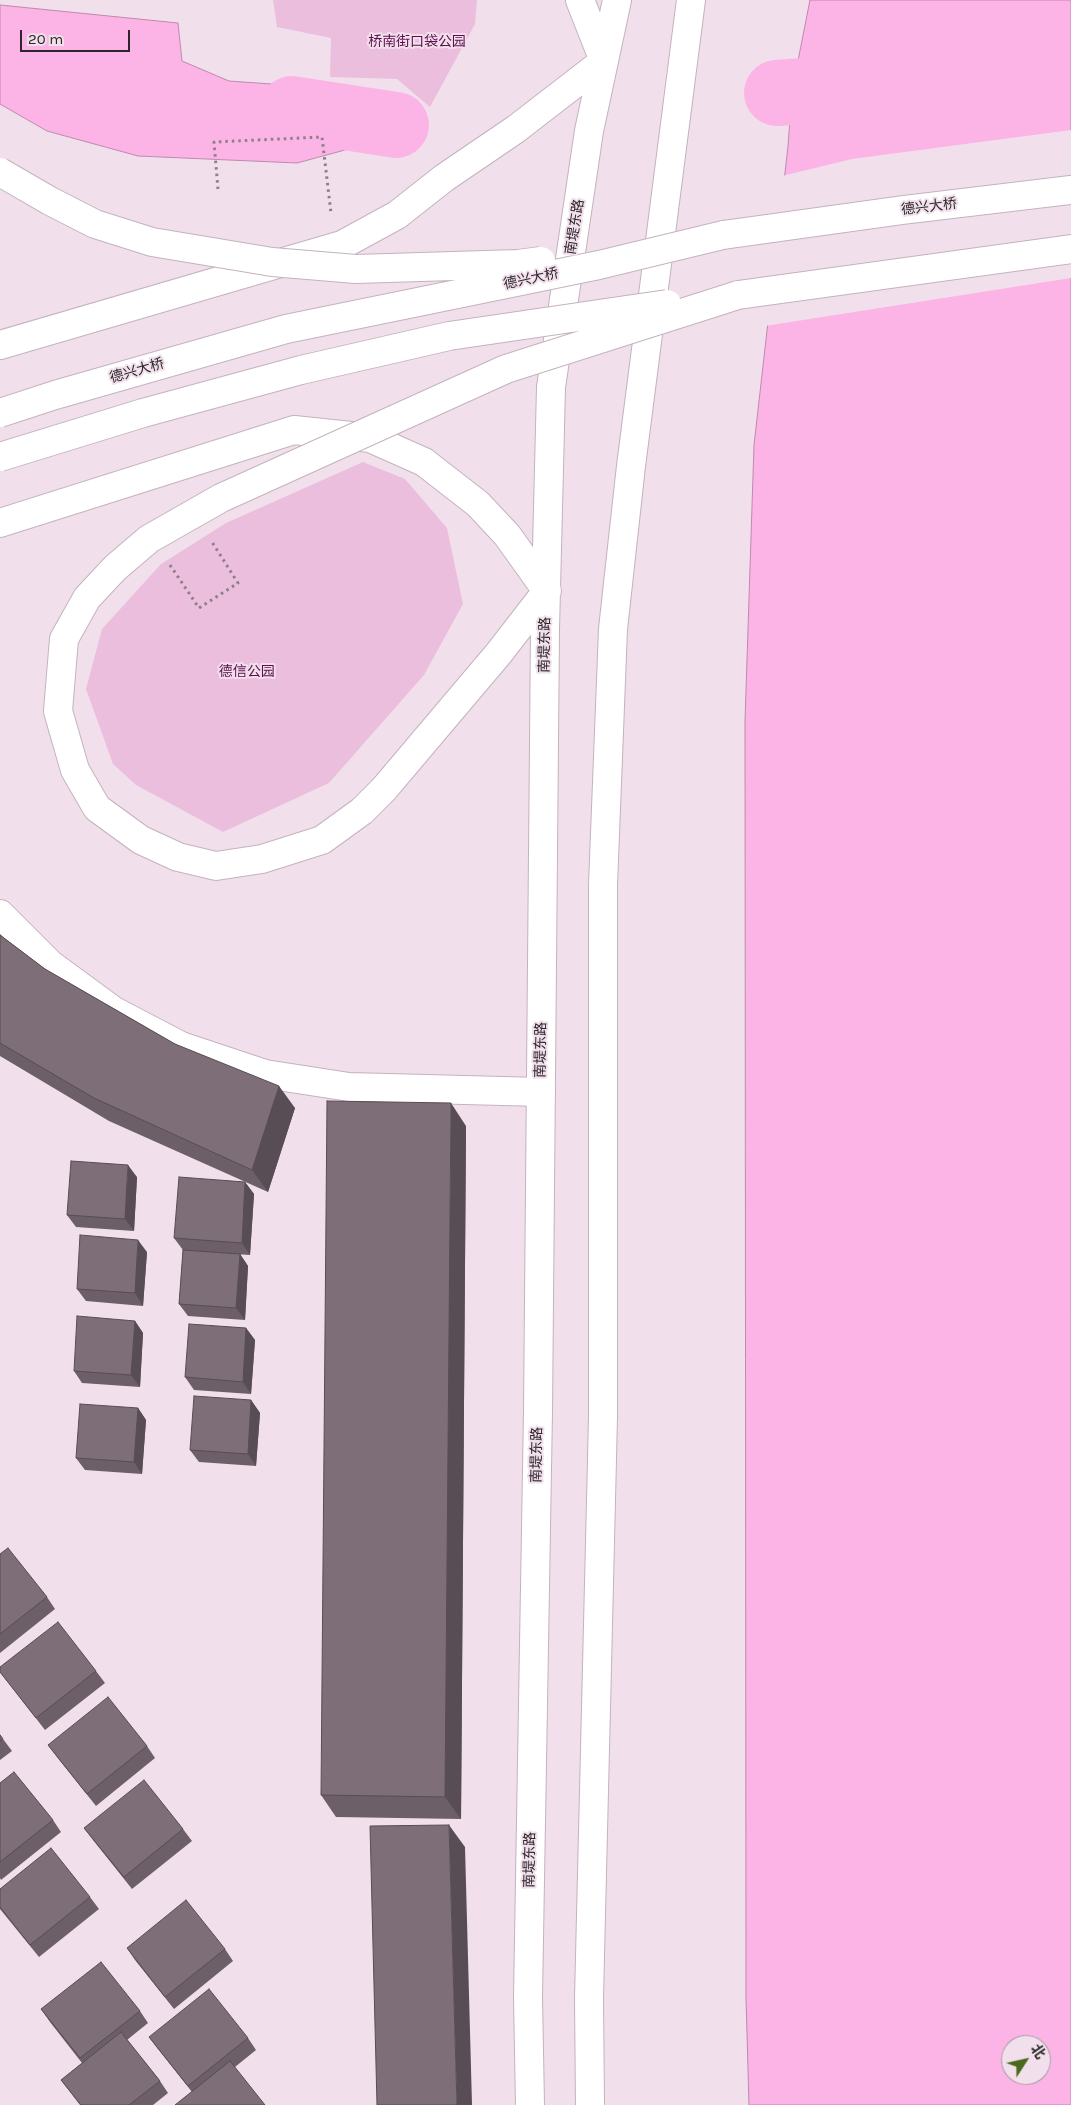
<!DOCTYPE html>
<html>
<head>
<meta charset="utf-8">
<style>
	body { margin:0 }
	#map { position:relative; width:1071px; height:2105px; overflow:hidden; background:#f1e0eb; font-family:Karla,"Noto Sans SC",sans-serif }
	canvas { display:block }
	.north { position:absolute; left:1001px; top:2035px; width:50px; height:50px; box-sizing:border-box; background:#f1e0eb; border:1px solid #a2969e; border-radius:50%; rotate:55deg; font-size:14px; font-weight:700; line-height:20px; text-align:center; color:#2c262a }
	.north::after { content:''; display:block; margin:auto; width:18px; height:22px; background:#4b681c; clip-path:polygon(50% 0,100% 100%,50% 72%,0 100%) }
	.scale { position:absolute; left:20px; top:30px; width:110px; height:22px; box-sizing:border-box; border:2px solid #2c262a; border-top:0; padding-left:6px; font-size:15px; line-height:18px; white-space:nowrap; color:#2c262a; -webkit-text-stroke:4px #f1e0eb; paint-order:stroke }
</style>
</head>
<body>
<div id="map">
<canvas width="1071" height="2105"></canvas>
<div class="north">北</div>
<div class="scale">20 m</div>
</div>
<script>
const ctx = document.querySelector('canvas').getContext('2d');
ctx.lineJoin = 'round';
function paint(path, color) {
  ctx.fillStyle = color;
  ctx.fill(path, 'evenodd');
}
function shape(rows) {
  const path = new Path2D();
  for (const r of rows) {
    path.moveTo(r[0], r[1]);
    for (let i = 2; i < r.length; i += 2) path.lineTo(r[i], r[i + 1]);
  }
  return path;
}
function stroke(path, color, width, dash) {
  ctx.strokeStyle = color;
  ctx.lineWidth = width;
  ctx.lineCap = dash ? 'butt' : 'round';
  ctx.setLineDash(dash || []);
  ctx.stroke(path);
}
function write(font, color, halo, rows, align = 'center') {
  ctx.font = font + ' Karla,"Noto Sans SC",sans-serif';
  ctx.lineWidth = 4;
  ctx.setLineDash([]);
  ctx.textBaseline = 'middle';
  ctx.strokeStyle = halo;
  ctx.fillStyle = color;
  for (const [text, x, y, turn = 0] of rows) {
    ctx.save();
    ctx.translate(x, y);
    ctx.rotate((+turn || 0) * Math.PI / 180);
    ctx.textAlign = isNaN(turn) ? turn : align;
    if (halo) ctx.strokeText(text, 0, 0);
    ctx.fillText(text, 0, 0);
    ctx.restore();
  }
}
paint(shape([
	[273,0,477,0,475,24,430,107,397,79,330,77,331,38,277,27],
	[363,462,405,479,447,528,463,604,424,675,329,783,223,832,136,785,113,764,86,689,102,629,161,564,226,523]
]), '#ecbedd');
const water = shape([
	[810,0,1071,0,1071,2105,749,2105,746,1998,745,721,754,445,788,146,792,91,810,0],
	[1011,2045,1041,2045,1041,2075,1011,2075,1011,2045],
	[0,5,178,23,182,61,229,81,328,88,358,93,383,125,345,150,297,163,138,156,47,131,0,104,0,5]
]);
paint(water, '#fcb3e6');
stroke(water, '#be89ae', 1);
paint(shape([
	[1071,130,1071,278,765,326,782,176,852,159]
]), '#f1e0eb');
stroke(shape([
	[777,93,884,85],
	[292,109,396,125]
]), '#fcb3e6', 66);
const street = shape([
	[0,914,50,964,114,1011,181,1046,265,1074,349,1087,541,1092]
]);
const secondary = shape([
	[723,235,903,210,1071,190],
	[738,295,1071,249],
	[0,345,342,245,397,215,444,178,516,129,604,61,580,0],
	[0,523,294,430,370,438,424,462,478,504,507,535,547,591,499,653,384,789],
	[530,2105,528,1997,538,1411,545,630,551,387,589,131,617,0],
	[590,2105,589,1998,603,1417,603,885,613,629,631,466,691,0]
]);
stroke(street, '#c3b3be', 30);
stroke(secondary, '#c3b3be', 30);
stroke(shape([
	[218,189,214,142,322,137,331,213],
	[170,565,199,608,238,583,212,542]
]), '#8d8189', 3, [2.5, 4]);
stroke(street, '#fff', 28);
stroke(secondary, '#fff', 28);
const secondaryBridge = shape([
	[0,172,50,201,95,224,152,242,272,262,356,269,518,264,541,261],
	[0,413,55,395,286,329,599,265,723,235],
	[0,457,143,413,301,370,449,336,667,304],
	[384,789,362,811,322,840,262,859,216,866,178,857,141,840,97,808,75,770,58,711,64,639,87,598,115,568,149,539,221,498,506,369,738,295]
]);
stroke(secondaryBridge, '#c3b3be', 30, []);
stroke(secondaryBridge, '#fff', 28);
paint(shape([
	[0,935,45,969,175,1044,295,1108,268,1192,109,1121,0,1056],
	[466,1126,461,1819,336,1817,321,1795],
	[137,1177,134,1231,76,1227,67,1215],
	[245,1182,254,1194,250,1255,235,1254,240,1254,248,1266,245,1320,188,1316,179,1304,183,1250,174,1238],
	[147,1252,143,1306,86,1301,77,1289],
	[135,1321,143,1333,140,1387,82,1383,74,1371],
	[246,1328,255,1340,251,1394,194,1390,185,1377],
	[251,1400,260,1413,256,1466,199,1462,190,1450],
	[138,1408,146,1420,142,1474,85,1470,76,1458],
	[0,1554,47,1597,55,1609,0,1653],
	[96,1671,105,1683,45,1730,0,1672],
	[0,1735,12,1751,0,1760],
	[48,1745,147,1746,155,1758,96,1806,57,1757],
	[0,1783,53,1820,61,1832,1,1880,0,1878],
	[84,1828,183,1829,192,1841,132,1889,93,1840],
	[0,1889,90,1897,99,1909,39,1957,0,1909],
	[127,1948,225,1949,233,1961,174,2009,135,1960],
	[41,2009,140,2011,148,2023,127,2040,160,2081,168,2093,153,2105,80,2105,61,2080,82,2063,50,2022],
	[149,2037,248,2038,256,2050,235,2067,192,2092,158,2049]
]), '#6c5f67');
paint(shape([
	[279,1086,295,1108,268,1192,252,1170],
	[451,1103,466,1126,461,1819,445,1797],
	[128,1165,137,1177,134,1231,125,1219],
	[245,1182,254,1194,250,1255,242,1243],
	[138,1240,147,1252,143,1306,135,1293],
	[240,1254,248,1266,245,1320,236,1308],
	[135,1321,143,1333,140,1387,131,1375],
	[246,1328,255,1340,251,1394,243,1382],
	[251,1400,260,1413,256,1466,248,1454],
	[138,1408,146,1420,142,1474,134,1462],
	[449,1825,465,1847,472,2105,457,2105]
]), '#584d54');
const building = shape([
	[0,935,45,969,175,1044,279,1086,252,1170,94,1098,0,1043,0,935],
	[327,1101,451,1103,445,1797,321,1795,327,1101],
	[71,1161,128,1165,125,1219,67,1215,71,1161],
	[179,1177,245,1182,242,1243,174,1238,179,1177],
	[80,1235,138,1240,135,1293,77,1289,80,1235],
	[183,1250,240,1254,236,1308,179,1304,183,1250],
	[77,1316,135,1321,131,1375,74,1371,77,1316],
	[189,1324,246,1328,243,1382,185,1377,189,1324],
	[194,1396,251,1400,248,1454,190,1450,194,1396],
	[80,1404,138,1408,134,1462,76,1458,80,1404],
	[8,1548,47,1597,0,1634,0,1554,8,1548],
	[58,1622,96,1671,36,1718,0,1672,0,1667,58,1622],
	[108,1697,147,1746,87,1794,48,1745,108,1697],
	[0,1735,3,1739,0,1741,0,1735],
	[14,1772,53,1820,0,1862,0,1783,14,1772],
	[144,1780,183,1829,124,1877,84,1828,144,1780],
	[449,1825,457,2105,377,2105,370,1826,449,1825],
	[51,1848,90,1897,30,1945,0,1907,0,1889,51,1848],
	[186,1900,225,1949,165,1997,127,1948,186,1900],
	[101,1962,140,2011,80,2058,41,2009,101,1962],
	[209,1989,248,2038,188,2086,149,2037,209,1989],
	[121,2032,160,2081,129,2105,81,2105,61,2080,121,2032],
	[230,2061,265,2105,175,2105,230,2061]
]);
paint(building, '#7d6e78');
stroke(building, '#584d54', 1);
write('14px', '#600d50', '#f1e0eb', [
	["桥南街口袋公园",417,42],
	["德信公园",247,672]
]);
write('14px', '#2c262a', '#f1e0eb', [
	["德兴大桥",929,207,-7],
	["南堤东路",575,227,-81],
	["德兴大桥",531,279,-12],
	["德兴大桥",137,371,-16],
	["南堤东路",545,645,-89],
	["南堤东路",541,1050,-89],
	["南堤东路",537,1455,-89],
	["南堤东路",530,1860,-89]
]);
</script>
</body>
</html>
